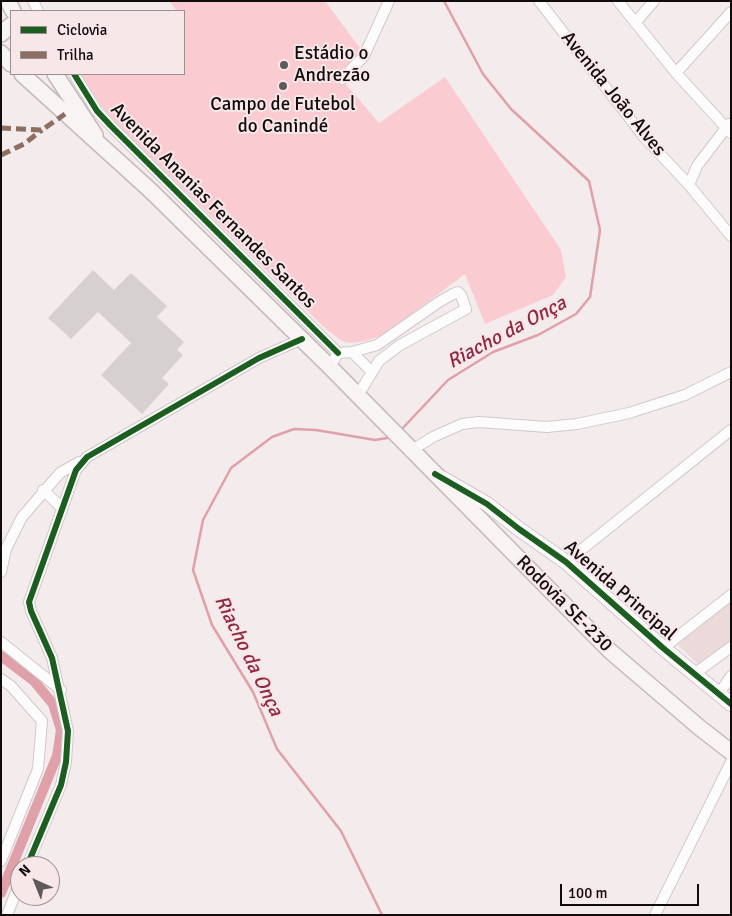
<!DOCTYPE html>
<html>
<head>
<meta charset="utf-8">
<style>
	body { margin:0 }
	#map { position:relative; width:732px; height:916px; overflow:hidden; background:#f4ebec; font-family:Signika,sans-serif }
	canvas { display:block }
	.frame { position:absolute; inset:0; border:2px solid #110b0c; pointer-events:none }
	.legend { position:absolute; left:10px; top:10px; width:175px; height:65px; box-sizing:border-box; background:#f8e7e8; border:1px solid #9c8f90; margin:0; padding:6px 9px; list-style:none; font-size:15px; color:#110b0c }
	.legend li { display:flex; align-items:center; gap:10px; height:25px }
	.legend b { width:25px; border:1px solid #9c8f90 }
	.north { position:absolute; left:10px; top:856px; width:50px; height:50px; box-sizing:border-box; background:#f8e7e8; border:1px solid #9c8f90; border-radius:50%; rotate:316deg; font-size:14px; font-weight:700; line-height:20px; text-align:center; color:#110b0c }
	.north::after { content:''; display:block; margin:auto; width:18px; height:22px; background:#60595a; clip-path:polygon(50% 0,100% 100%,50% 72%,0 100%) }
	.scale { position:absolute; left:560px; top:884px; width:139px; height:22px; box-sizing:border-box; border:2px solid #110b0c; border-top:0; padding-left:6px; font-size:15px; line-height:18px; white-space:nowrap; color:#110b0c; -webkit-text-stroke:4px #f8e7e8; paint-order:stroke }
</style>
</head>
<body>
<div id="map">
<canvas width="732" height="916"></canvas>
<div class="frame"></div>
<ul class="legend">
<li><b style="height:6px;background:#1b5e20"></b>Ciclovia</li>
<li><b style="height:6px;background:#8d6e63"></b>Trilha</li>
</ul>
<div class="north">N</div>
<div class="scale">100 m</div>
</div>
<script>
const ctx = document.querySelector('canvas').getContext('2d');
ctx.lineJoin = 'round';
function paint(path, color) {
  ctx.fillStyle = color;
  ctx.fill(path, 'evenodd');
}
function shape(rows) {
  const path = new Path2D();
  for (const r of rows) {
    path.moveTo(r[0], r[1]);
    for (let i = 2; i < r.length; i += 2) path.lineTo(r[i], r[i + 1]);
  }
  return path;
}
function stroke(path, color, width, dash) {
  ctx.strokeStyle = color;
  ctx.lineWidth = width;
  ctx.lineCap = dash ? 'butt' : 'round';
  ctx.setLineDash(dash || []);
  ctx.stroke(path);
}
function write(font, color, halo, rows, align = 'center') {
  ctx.font = font + ' Signika,sans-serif';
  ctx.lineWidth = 4;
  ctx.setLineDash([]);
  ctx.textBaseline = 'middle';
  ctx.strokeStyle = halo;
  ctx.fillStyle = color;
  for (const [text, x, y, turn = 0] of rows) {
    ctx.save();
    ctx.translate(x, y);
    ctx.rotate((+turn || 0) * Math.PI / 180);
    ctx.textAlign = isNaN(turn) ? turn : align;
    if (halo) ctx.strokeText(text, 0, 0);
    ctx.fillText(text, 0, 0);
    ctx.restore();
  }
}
paint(shape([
	[731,602,731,641,699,665,677,644]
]), '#ecdadb');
paint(shape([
	[169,1,325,1,360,48,357,56,337,74,379,123,445,77,561,250,566,277,553,295,485,324,465,274,385,334,366,341,351,343,342,341,326,329,124,131,101,106,81,74,184,74,184,11,177,11]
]), '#faccd2');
stroke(shape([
	[401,430,448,380,493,352,538,335,576,314,590,297,600,230,589,181,511,109,483,74,444,1],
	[382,915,341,831,277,749,253,692,212,625,193,570,203,520,231,468,272,437,294,429,316,430,375,440,393,437]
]), '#e0a0a9', 2.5);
stroke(shape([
	[1,656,34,681,53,704,61,730,57,756,1,893]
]), '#e0a0a9', 10);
paint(shape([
	[93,270,114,290,131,273,167,306,157,317,184,342,177,350,183,355,162,378,169,384,142,414,101,375,131,343,98,312,71,339,48,318]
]), '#d7d0d1');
const street = shape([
	[33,1,38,11],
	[539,1,644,137,689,185],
	[618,1,676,73,731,133],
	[635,23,654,1],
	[676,73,731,12],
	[74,74,97,111,111,126,338,353],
	[342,79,364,56,389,1],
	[729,124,697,166,689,185,731,236],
	[352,352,371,371],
	[330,367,338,353,352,352,377,345,439,302,453,294,458,292,461,295,466,309,400,345,379,361,358,395],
	[412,450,433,437,462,424,479,422,547,427,577,424,629,413,685,395,731,372],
	[43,490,62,508],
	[566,562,731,430],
	[1,572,6,549,22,517,60,473,79,462],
	[1,642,61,690],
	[663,648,731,595],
	[694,674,731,647],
	[1,679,11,686,42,721,38,769,1,861],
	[718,695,731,676],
	[27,866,61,785,66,762,68,731,52,658,31,611,29,602,76,470,87,457,259,358,302,339],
	[7,915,20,882],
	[655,915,731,762]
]);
const secondary = shape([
	[442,478,487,504,519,529,566,562,663,648,731,704]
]);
const primary = shape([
	[8,1,13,11],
	[1,34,11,25],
	[1,53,11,64],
	[22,74,150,190,330,367,610,651,700,728,731,752],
	[55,74,95,135]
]);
stroke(street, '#d0c9c9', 12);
stroke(secondary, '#d0c9c9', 16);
stroke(primary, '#c5babb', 18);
stroke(street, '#fdfcfc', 10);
stroke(secondary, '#fcf8f9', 14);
stroke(primary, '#f9f4f4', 15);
stroke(shape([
	[1,128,42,130,65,114],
	[1,155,24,144,42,130]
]), '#8d6e63', 5, [10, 5]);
stroke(shape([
	[74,74,97,111,111,126,338,353],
	[435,474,487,504,519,529,566,562,663,648,731,704],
	[27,866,61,785,66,762,68,731,52,658,31,611,29,602,76,470,87,457,259,358,302,339]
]), '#1b5e20', 6);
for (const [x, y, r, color] of [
	[284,65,5,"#60595a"],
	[283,86,5,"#60595a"]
]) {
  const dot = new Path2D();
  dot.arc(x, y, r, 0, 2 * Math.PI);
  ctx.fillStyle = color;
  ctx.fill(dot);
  stroke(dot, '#f8e7e8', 2);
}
write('19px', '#110b0c', '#f8e7e8', [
	["Estádio o",294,54],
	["Andrezão",294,76],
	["Campo de Futebol",283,105,"center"],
	["do Canindé",283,127,"center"]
], 'left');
write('19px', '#110b0c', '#f8e7e8', [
	["Avenida João Alves",613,94,51],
	["Avenida Ananias Fernandes Santos",213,206,45],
	["Avenida Principal",620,591,41],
	["Rodovia SE-230",564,604,45]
]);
write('italic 20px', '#8f2840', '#f8e7e8', [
	["Riacho da Onça",507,333,-28],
	["Riacho da Onça",248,656,64]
]);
</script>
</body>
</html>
